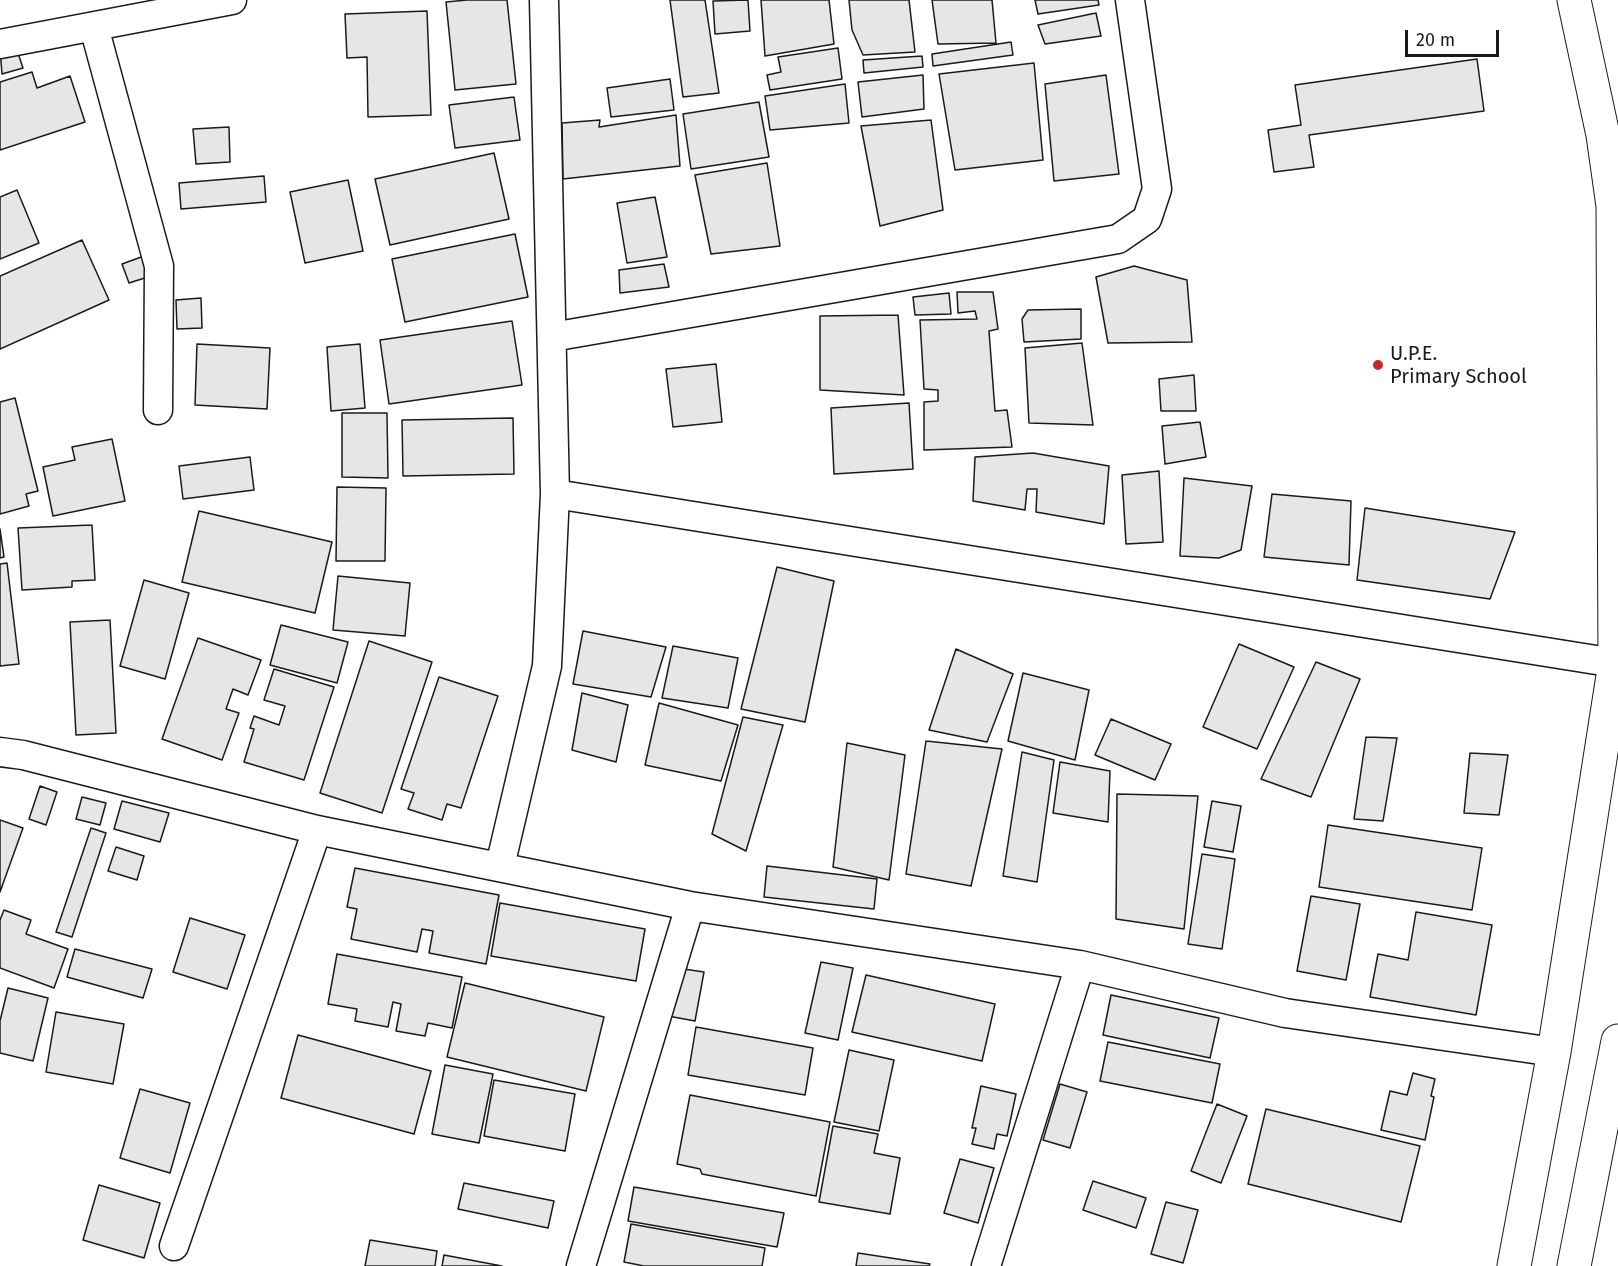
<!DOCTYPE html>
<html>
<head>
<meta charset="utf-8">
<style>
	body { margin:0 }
	#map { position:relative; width:1618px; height:1266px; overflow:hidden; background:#fff; font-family:"Fira Sans",sans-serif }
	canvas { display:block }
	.scale { position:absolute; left:1405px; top:30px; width:94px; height:27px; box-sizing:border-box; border:3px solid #1a1a1a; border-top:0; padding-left:8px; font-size:18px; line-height:21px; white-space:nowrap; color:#1a1a1a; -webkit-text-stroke:4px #fff; paint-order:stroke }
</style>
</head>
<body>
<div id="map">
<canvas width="1618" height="1266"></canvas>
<div class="scale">20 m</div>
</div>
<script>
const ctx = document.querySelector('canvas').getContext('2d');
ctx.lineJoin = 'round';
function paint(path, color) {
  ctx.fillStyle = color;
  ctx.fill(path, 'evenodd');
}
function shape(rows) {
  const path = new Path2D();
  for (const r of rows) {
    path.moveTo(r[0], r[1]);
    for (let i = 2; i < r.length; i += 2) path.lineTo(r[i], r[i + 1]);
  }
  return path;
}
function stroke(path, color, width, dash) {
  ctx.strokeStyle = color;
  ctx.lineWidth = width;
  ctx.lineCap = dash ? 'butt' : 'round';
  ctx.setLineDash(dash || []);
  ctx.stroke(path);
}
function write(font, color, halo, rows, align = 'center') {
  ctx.font = font + ' "Fira Sans",sans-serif';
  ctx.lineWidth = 4.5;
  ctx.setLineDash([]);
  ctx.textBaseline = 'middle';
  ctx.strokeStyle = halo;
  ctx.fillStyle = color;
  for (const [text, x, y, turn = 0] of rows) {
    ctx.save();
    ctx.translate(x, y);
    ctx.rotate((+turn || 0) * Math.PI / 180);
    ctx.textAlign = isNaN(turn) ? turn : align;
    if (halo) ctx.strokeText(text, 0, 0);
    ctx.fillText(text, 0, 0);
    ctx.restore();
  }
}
const building = shape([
	[467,0,507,0,516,84,455,90,446,2,467,0],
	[670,0,705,0,719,93,683,97,670,0],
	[748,0,750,31,715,34,713,1,748,0],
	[761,0,829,0,834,44,765,56,761,0],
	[849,0,909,0,915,52,863,55,852,30,849,0],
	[932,0,992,0,996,43,938,44,932,0],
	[1035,0,1098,0,1099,5,1038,14,1035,0],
	[427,11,431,115,368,117,367,57,347,58,345,14,427,11],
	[1096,13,1101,36,1045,44,1038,25,1096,13],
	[1011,42,1013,55,933,66,932,54,1011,42],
	[15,44,23,68,2,74,0,49,15,44],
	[838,48,842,79,770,90,767,75,781,72,778,57,838,48],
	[922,56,923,67,864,73,863,60,922,56],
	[1477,59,1484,111,1309,135,1314,167,1274,172,1268,130,1301,125,1295,85,1477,59],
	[1034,63,1043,160,955,170,939,74,1034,63],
	[32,72,37,88,70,76,85,122,0,150,0,82,32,72],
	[923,75,924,109,862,117,858,82,923,75],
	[1106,75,1119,174,1054,181,1045,84,1106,75],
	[670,79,674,110,611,117,607,88,670,79],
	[845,84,849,123,770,130,765,96,845,84],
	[514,97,520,140,455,148,449,105,514,97],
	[759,102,769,157,691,169,683,114,759,102],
	[676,115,680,166,563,179,562,123,600,120,599,127,676,115],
	[931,120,943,210,880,226,861,126,931,120],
	[229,127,230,162,196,164,193,129,229,127],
	[494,153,509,219,390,245,375,179,494,153],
	[767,163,780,246,711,254,695,175,767,163],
	[264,176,266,202,181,209,179,183,264,176],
	[348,180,363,251,305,263,290,192,348,180],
	[17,190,39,243,0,259,0,197,17,190],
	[655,197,667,257,627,263,617,203,655,197],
	[515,234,528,297,405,322,392,259,515,234],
	[82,240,109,300,0,349,0,276,82,240],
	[144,256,151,276,129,283,122,264,144,256],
	[664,264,669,287,620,293,619,270,664,264],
	[1134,266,1187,280,1192,342,1108,343,1096,277,1134,266],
	[957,292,993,292,998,329,989,331,995,411,1007,410,1012,447,924,450,924,402,938,401,938,390,924,389,920,320,977,319,975,311,958,313,957,292],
	[949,293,951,314,915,315,913,297,949,293],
	[201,298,202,328,177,329,176,300,201,298],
	[1081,309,1081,339,1024,342,1022,319,1028,310,1081,309],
	[898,315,904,395,820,390,820,316,898,315],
	[512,321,522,385,389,404,380,340,512,321],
	[1082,343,1093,425,1029,423,1025,348,1082,343],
	[197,344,270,348,267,409,195,405,197,344],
	[360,344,365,408,331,411,327,347,360,344],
	[716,364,722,422,673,427,666,369,716,364],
	[1194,375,1196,411,1161,411,1159,379,1194,375],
	[15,398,38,491,26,494,29,506,0,514,0,402,15,398],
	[909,403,913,469,834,474,831,408,909,403],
	[342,413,387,413,388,478,342,477,342,413],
	[513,418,514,474,403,476,402,420,513,418],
	[1200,422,1206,457,1165,464,1162,426,1200,422],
	[112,439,125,501,53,516,43,467,75,460,72,447,112,439],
	[1033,453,1109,466,1104,524,1036,512,1037,489,1027,489,1025,510,973,501,975,457,1033,453],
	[250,457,254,490,183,499,179,466,250,457],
	[1159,471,1163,542,1126,544,1122,475,1159,471],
	[1184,478,1252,486,1241,550,1219,558,1180,556,1184,478],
	[337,487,386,488,385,561,336,561,337,487],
	[1272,494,1351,501,1349,565,1264,557,1272,494],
	[1365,508,1515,532,1490,599,1357,580,1365,508],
	[199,511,332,542,315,613,182,582,199,511],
	[92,525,95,580,72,581,72,587,22,590,18,528,92,525],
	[0,529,4,557,0,558,0,529],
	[7,563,19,664,0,666,0,564,7,563],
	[777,567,834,581,805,722,741,709,777,567],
	[338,576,410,583,405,636,333,630,338,576],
	[144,580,189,593,165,679,120,666,144,580],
	[110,620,116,733,76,735,70,622,110,620],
	[281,625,348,642,337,683,270,665,281,625],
	[583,631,666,647,651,697,573,684,583,631],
	[198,638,261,660,248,695,233,689,226,709,239,713,222,760,162,739,198,638],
	[369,641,432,662,382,813,320,793,369,641],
	[1239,644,1294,667,1257,749,1203,727,1239,644],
	[673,646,738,658,728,708,662,698,673,646],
	[956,649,1013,674,987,742,929,730,956,649],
	[1316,662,1360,679,1311,797,1261,779,1316,662],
	[274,669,334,687,304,780,244,762,254,729,250,728,254,716,279,725,285,706,264,700,274,669],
	[1023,673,1089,690,1075,760,1008,741,1023,673],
	[439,677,498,696,461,808,447,804,442,820,408,809,414,793,401,789,439,677],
	[582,693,628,705,616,762,572,750,582,693],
	[659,703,738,725,721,781,645,765,659,703],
	[743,717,783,725,746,851,712,834,743,717],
	[1111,719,1171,744,1155,780,1095,755,1111,719],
	[1366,737,1397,738,1383,821,1354,819,1366,737],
	[926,741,1002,749,971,886,906,874,926,741],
	[847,743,905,755,889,880,833,867,847,743],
	[1022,752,1054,760,1037,882,1003,876,1022,752],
	[1470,753,1508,755,1499,815,1464,813,1470,753],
	[1060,762,1110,771,1108,822,1053,813,1060,762],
	[40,786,57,792,46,825,29,819,40,786],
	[1117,794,1198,796,1184,929,1116,919,1117,794],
	[82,797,106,803,100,825,76,819,82,797],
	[122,801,169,813,160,842,114,829,122,801],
	[1212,801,1241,806,1233,852,1204,847,1212,801],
	[0,820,23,828,0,892,0,820],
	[1328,825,1482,848,1472,910,1319,887,1328,825],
	[91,828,106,833,72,937,56,932,91,828],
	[116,847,144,856,137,880,108,871,116,847],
	[1202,854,1235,859,1222,949,1188,944,1202,854],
	[767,866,877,879,874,909,764,897,767,866],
	[355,868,499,895,486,964,429,953,433,931,422,929,417,952,351,939,357,909,347,907,355,868],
	[1311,896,1360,904,1346,980,1297,971,1311,896],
	[500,903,645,929,636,981,491,956,500,903],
	[4,910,31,920,26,934,68,949,54,988,0,968,0,920,4,910],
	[1416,912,1492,925,1476,1015,1370,997,1378,954,1408,960,1416,912],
	[190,918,245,935,227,989,173,972,190,918],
	[75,949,152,969,143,998,67,977,75,949],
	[337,954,462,977,452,1028,428,1023,425,1036,396,1031,401,1004,393,1002,388,1027,355,1021,357,1009,328,1004,337,954],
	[821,962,853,968,838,1040,805,1033,821,962],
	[677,968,704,972,695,1021,668,1016,677,968],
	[866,975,995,1004,982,1061,852,1032,866,975],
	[465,983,604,1017,586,1091,447,1057,465,983],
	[8,988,48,998,33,1061,0,1053,0,1021,8,988],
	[1111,995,1219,1018,1210,1058,1103,1035,1111,995],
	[56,1012,124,1024,113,1084,46,1072,56,1012],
	[696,1027,813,1048,805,1095,688,1075,696,1027],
	[298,1035,431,1071,414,1134,281,1098,298,1035],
	[1108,1042,1220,1064,1212,1103,1100,1081,1108,1042],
	[849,1050,894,1060,879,1131,834,1122,849,1050],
	[445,1065,493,1074,479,1143,432,1134,445,1065],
	[1413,1073,1435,1079,1431,1096,1434,1097,1425,1140,1381,1130,1390,1091,1407,1095,1413,1073],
	[494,1080,575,1094,565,1151,484,1136,494,1080],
	[1060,1084,1087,1092,1070,1148,1043,1140,1060,1084],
	[981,1086,1016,1094,1007,1136,997,1134,994,1149,972,1144,976,1128,972,1128,981,1086],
	[140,1089,190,1103,170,1173,120,1158,140,1089],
	[690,1095,830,1122,816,1196,702,1174,700,1169,677,1164,690,1095],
	[1217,1104,1247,1116,1221,1183,1191,1171,1217,1104],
	[1266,1109,1420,1146,1401,1222,1248,1184,1266,1109],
	[833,1126,878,1134,874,1153,900,1158,890,1214,819,1202,833,1126],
	[960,1159,994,1168,978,1223,944,1213,960,1159],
	[1093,1181,1146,1198,1136,1228,1083,1210,1093,1181],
	[464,1183,554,1201,548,1228,458,1209,464,1183],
	[99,1185,160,1203,144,1258,83,1240,99,1185],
	[634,1187,784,1213,777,1247,628,1221,634,1187],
	[1166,1202,1198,1210,1183,1263,1151,1254,1166,1202],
	[631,1224,765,1248,762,1266,644,1266,624,1262,631,1224],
	[370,1240,437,1251,435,1266,365,1266,370,1240],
	[858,1253,930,1264,929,1266,856,1266,858,1253],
	[444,1255,502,1266,442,1266,444,1255]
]);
paint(building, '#e6e6e6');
stroke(building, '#1a1a1a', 1.5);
const street = shape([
	[94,27,159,266,158,410],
	[0,44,232,0],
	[552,337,1118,239,1147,219,1157,189,1130,0],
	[555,494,1615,663],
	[0,752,23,755,317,830,690,906,1080,965,1285,1013,1554,1052],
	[500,866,547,666,555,494,544,0],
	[174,1246,317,830],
	[581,1266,690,906],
	[986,1266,1080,965]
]);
const secondary = shape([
	[1514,1266,1554,1052,1615,663,1613,206,1603,135,1574,0],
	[1574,1266,1618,1041]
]);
stroke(street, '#1a1a1a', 31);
stroke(secondary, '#1a1a1a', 35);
stroke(street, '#fff', 28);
stroke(secondary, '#fff', 33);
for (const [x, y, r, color] of [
	[1378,365,6,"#c62828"]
]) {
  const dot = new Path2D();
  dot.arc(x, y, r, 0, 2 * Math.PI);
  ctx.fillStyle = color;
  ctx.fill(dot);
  stroke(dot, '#fff', 2);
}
write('20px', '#1a1a1a', '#fff', [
	["U.P.E.",1390,354],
	["Primary School",1390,377]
], 'left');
</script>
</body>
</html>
